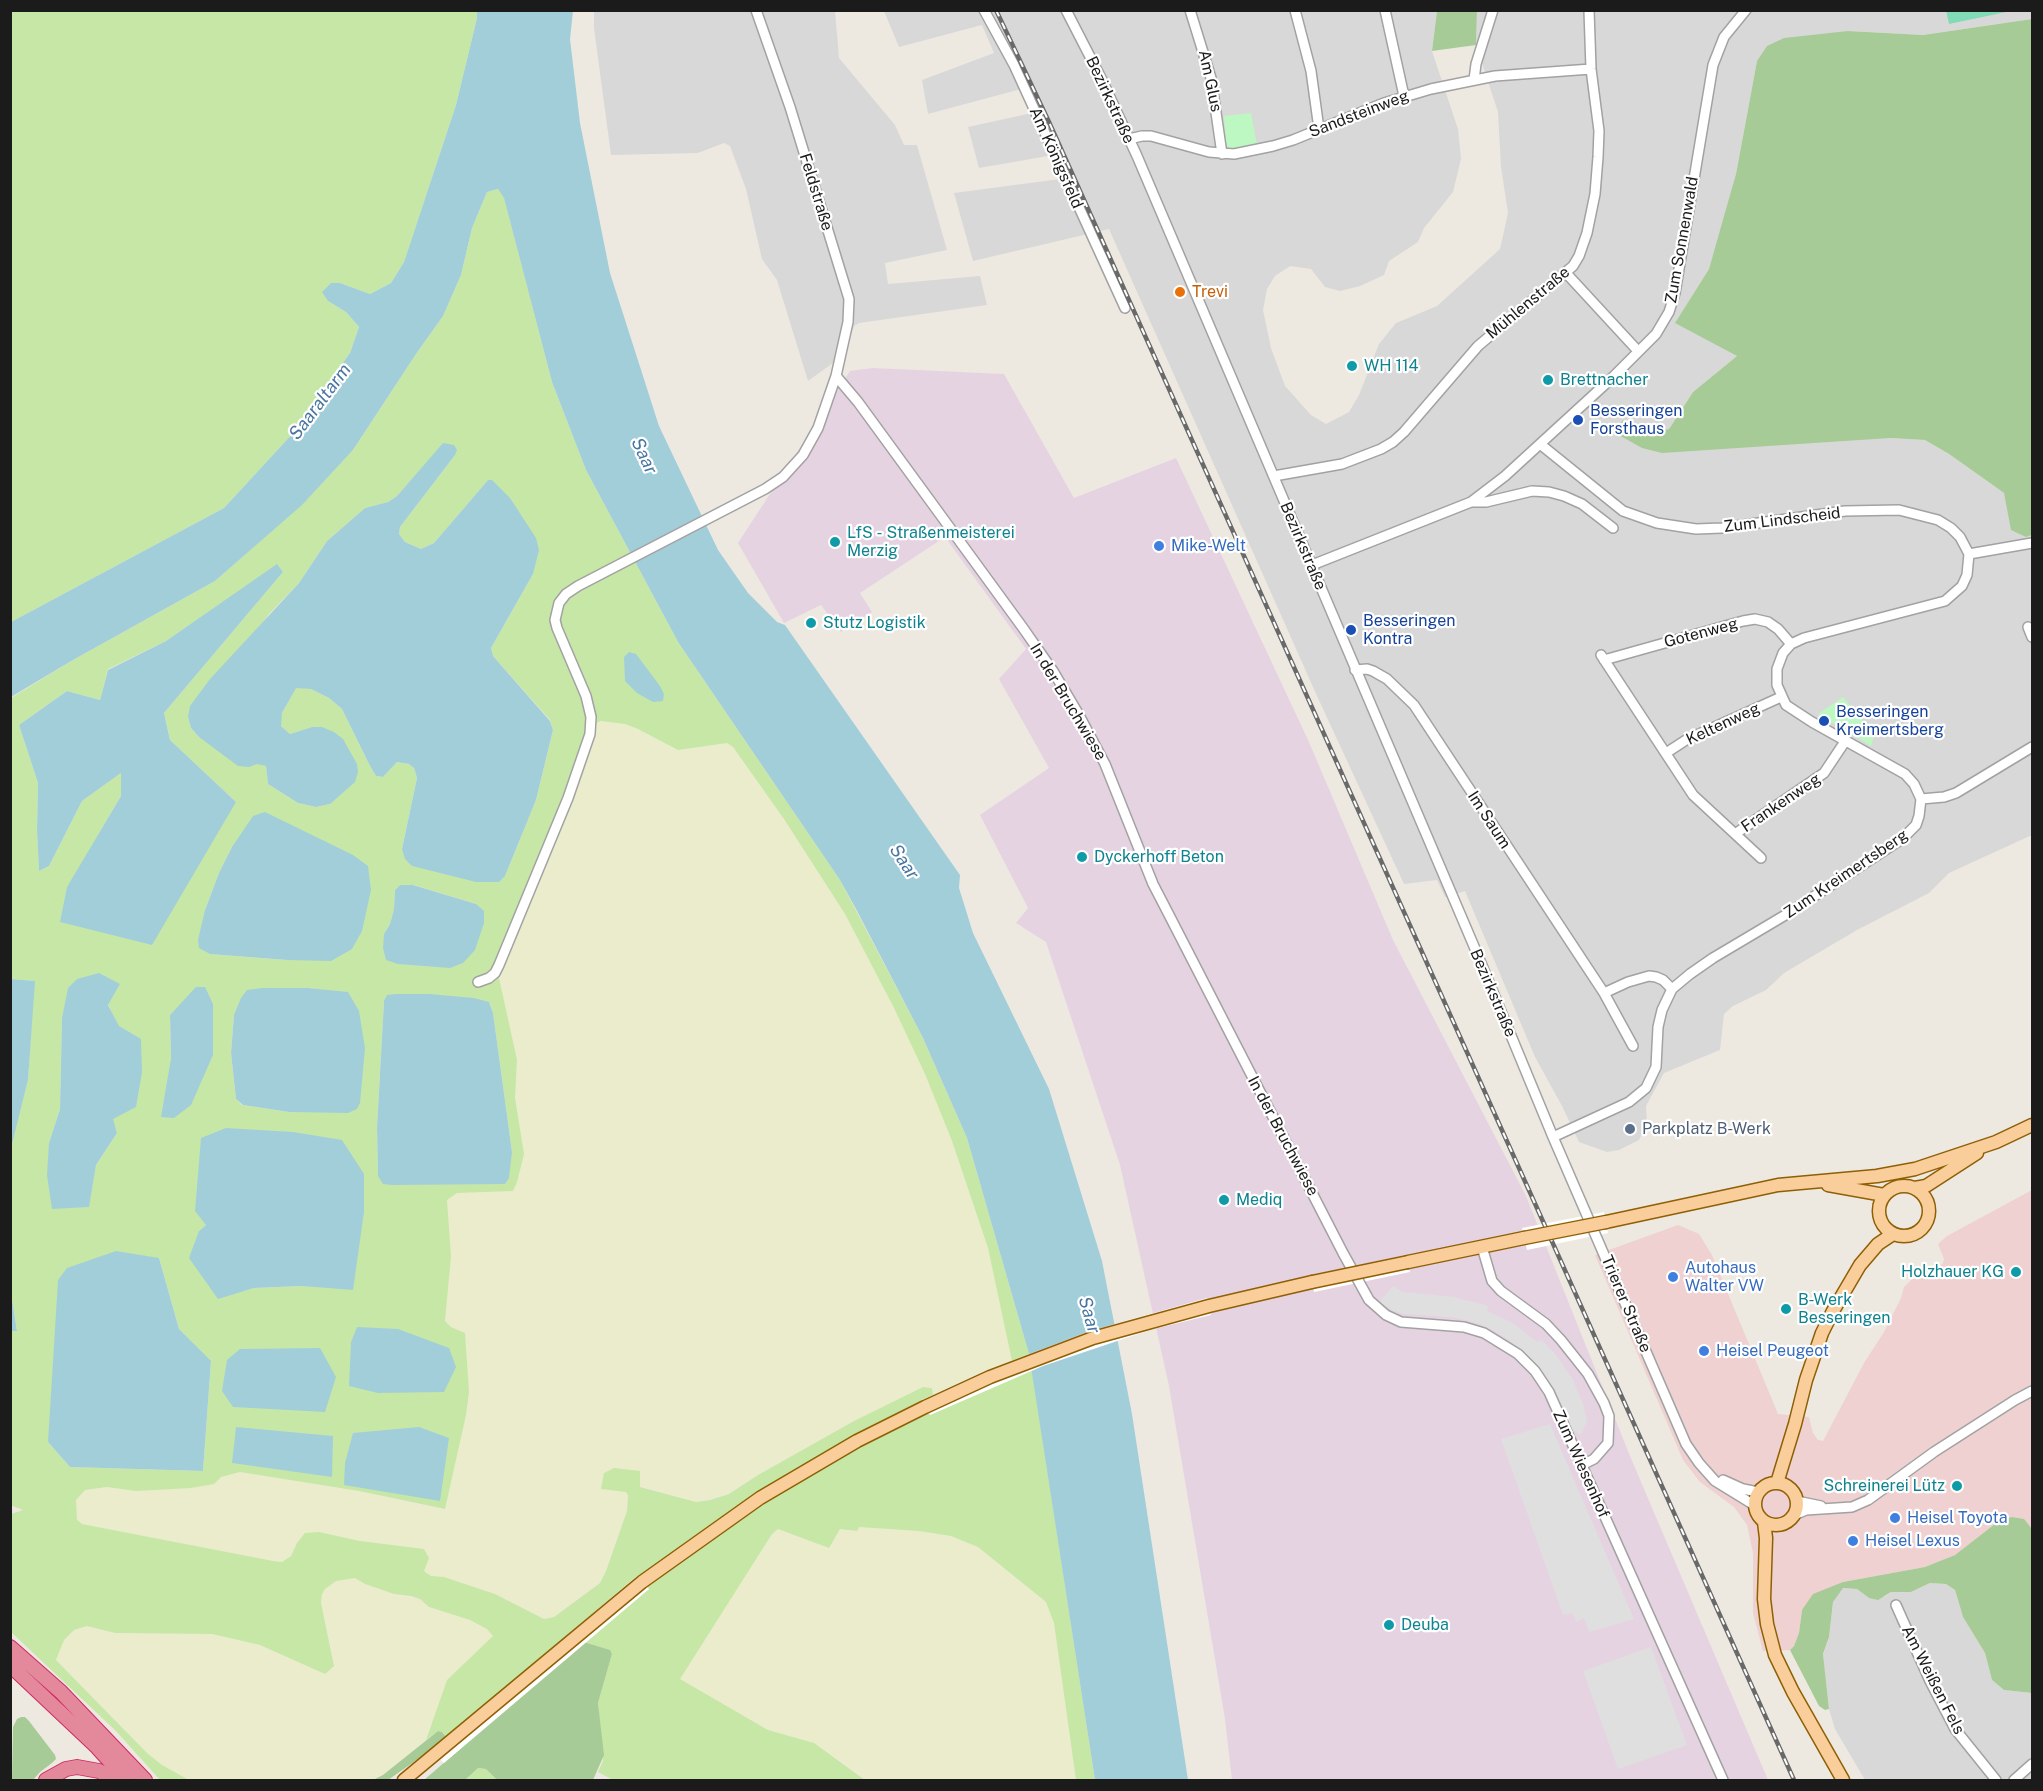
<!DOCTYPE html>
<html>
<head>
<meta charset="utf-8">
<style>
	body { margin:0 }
	#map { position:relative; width:2043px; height:1791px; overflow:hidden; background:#ede9e1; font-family:"Public Sans",sans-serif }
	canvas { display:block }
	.frame { position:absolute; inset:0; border:12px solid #1b1b1b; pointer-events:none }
</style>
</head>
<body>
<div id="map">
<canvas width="2043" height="1791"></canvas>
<div class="frame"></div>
</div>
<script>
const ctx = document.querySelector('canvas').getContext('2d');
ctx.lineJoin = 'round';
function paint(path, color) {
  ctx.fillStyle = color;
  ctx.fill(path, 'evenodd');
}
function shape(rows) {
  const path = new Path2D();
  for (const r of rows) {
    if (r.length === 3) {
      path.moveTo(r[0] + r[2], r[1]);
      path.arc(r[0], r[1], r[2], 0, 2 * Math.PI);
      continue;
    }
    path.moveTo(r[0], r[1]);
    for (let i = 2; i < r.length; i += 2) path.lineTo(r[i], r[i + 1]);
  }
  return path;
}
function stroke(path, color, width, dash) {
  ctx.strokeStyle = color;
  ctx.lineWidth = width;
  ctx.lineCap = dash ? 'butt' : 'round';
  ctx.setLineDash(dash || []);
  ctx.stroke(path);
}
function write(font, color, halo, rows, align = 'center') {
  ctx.font = font + ' "Public Sans",sans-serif';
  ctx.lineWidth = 4.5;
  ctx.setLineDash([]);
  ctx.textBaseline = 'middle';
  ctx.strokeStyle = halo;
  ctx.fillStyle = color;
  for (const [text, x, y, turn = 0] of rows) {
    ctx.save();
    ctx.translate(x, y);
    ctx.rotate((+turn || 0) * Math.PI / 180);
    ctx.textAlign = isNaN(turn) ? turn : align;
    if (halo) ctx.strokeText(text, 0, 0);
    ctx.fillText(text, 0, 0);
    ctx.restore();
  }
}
paint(shape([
	[594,11,835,11,839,58,895,125,904,145,917,145,947,250,885,263,888,284,980,276,987,305,859,323,854,326,844,355,808,381,777,280,762,259,746,189,730,146,724,143,698,153,611,155,594,28],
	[884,11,1437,11,1432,51,1458,129,1461,159,1453,192,1424,228,1418,242,1389,261,1384,275,1360,286,1340,291,1325,287,1311,269,1290,266,1275,276,1267,289,1263,310,1271,348,1285,386,1311,415,1326,424,1349,412,1359,395,1379,344,1396,323,1437,306,1500,249,1508,213,1501,167,1498,112,1476,45,1477,11,2032,11,2032,19,1923,35,1848,31,1757,61,1736,174,1724,222,1709,269,1676,322,1737,356,1693,392,1669,429,1655,432,1623,420,1617,434,1890,438,1925,440,1949,454,2004,493,2009,508,2026,537,2032,535,2032,835,1949,873,1929,893,1857,930,1784,973,1766,990,1733,1006,1724,1014,1720,1050,1664,1073,1646,1106,1647,1124,1639,1140,1619,1150,1607,1152,1579,1142,1562,1106,1535,1057,1465,891,1445,897,1437,880,1404,884,1317,696,1109,229,973,261,954,193,1060,179,1048,156,979,168,968,127,1032,113,1021,89,928,114,922,80,994,53,982,25,899,47],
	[1930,1583,1946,1584,1955,1590,1963,1617,1985,1653,1992,1680,2004,1690,2032,1693,2032,1780,1865,1780,1835,1729,1829,1709,1823,1655,1829,1637,1833,1602,1837,1594,1843,1588,1857,1589,1869,1598,1886,1596,1891,1592,1911,1592]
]), '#d9d8d8');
paint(shape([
	[2032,1190,2032,1529,2023,1519,2012,1517,2000,1520,1955,1555,1925,1567,1843,1582,1802,1610,1799,1633,1794,1646,1790,1650,1763,1651,1753,1613,1753,1553,1747,1525,1734,1507,1700,1482,1683,1460,1595,1255,1678,1225,1699,1234,1712,1255,1778,1414,1809,1417,1813,1433,1818,1440,1823,1441,1864,1363,1884,1332,1901,1298,1904,1287,1911,1280,1938,1268,1943,1263,1944,1259,1938,1244,1947,1236]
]), '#eed1d0');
paint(shape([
	[873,368,1004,374,1074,498,1176,458,1309,742,1393,940,1526,1196,1630,1456,1768,1780,1232,1780,1225,1719,1169,1386,1120,1165,1046,942,1016,923,1028,908,980,815,1049,768,999,679,1026,649,945,537,860,593,872,612,841,632,821,605,784,623,738,543,850,371]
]), '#e6d3e2');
paint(shape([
	[601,721,625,724,638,729,678,750,727,743,733,747,784,819,845,914,894,1008,925,1074,952,1141,988,1248,1012,1361,933,1395,932,1388,923,1387,854,1421,758,1475,729,1494,696,1502,640,1486,639,1471,601,1489,627,1492,628,1494,627,1511,606,1571,600,1582,554,1617,544,1619,495,1594,444,1577,431,1576,424,1571,424,1549,360,1541,319,1532,297,1543,291,1556,282,1562,273,1561,82,1524,77,1520,76,1500,84,1490,107,1487,136,1491,221,1477,240,1472,359,1491,440,1509,445,1508,466,1415,465,1333,451,1327,445,1321,447,1200,457,1193,513,1191,523,1155,515,1098,517,1060,499,979,591,746,596,723],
	[859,1527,919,1531,951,1536,964,1540,978,1547,1046,1602,1054,1623,1076,1780,865,1780,841,1761,798,1738,769,1730,679,1679,772,1534,778,1528,828,1548,840,1529,856,1531],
	[347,1578,355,1578,365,1584,394,1594,420,1599,429,1607,470,1620,487,1629,494,1636,447,1680,426,1740,383,1775,373,1780,189,1780,162,1765,147,1753,56,1659,64,1640,74,1630,87,1626,115,1633,212,1634,260,1645,325,1673,333,1658,321,1603,322,1594,325,1589,336,1581]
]), '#eaeccc');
paint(shape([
	[11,11,477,11,477,18,456,105,404,262,391,283,370,294,340,283,331,283,328,301,346,312,359,327,350,353,294,432,224,508,11,622],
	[498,189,504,197,552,382,586,470,678,642,840,880,923,1038,967,1138,1029,1354,1012,1361,988,1248,952,1141,925,1074,894,1008,845,914,784,819,733,747,727,743,678,750,638,729,625,724,601,721,596,723,591,746,568,811,499,978,517,1060,515,1098,524,1154,517,1182,513,1191,457,1193,447,1200,451,1256,445,1321,451,1327,465,1333,469,1392,466,1415,445,1509,359,1491,240,1472,221,1477,214,1484,191,1488,136,1491,107,1487,85,1490,76,1500,77,1520,82,1524,273,1561,282,1562,291,1556,297,1543,305,1533,319,1532,360,1541,424,1549,429,1558,424,1571,431,1576,444,1577,495,1594,544,1619,554,1617,600,1583,606,1571,627,1511,628,1495,626,1492,601,1489,604,1473,614,1468,640,1471,640,1487,696,1502,710,1500,729,1494,758,1475,854,1421,923,1387,932,1388,933,1395,922,1400,930,1415,1032,1370,1095,1780,1076,1780,1054,1623,1046,1602,978,1547,951,1536,919,1531,859,1527,857,1531,840,1529,829,1548,778,1529,772,1534,680,1679,768,1730,814,1743,865,1780,613,1780,598,1772,603,1761,598,1703,612,1654,609,1650,584,1642,649,1589,637,1576,446,1737,442,1732,438,1731,426,1740,447,1680,493,1636,487,1629,470,1620,429,1607,420,1599,411,1596,394,1594,365,1584,355,1578,336,1581,325,1589,322,1594,321,1603,334,1666,325,1674,260,1645,212,1634,115,1633,87,1626,74,1630,64,1640,56,1660,147,1753,162,1765,189,1780,160,1780,116,1731,11,1632,11,1514,23,1510,10,1505,10,1331,17,1330,10,1287,10,1148,28,1080,34,981,11,979,11,698,73,660,215,581,302,504,353,450,416,354,443,316,461,275,472,228,487,192],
	[443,444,455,455,400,527,399,534,405,542,421,549,434,543,488,480,533,574,491,648,493,656,550,720,553,730,536,800,505,876,402,849,417,778,414,768,409,764,397,762,383,777,376,776,370,766,342,709,329,698,311,689,296,687,282,713,280,725,290,734,312,727,330,804,316,807,298,803,268,784,266,766,199,737,191,728,188,717,270,613,299,583,327,541,365,508,388,502,397,496],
	[277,565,283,572,164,713,170,740,236,802,88,852,121,796,121,773,82,801,49,866,39,871,37,830,38,783,19,725,67,691,100,700,108,669,166,641],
	[232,847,331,960,287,960,210,954,205,910,219,873],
	[400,885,414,885,476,904,384,934,390,924,394,909,395,890],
	[120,984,108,1004,118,1026,112,1119,117,1133,96,1165,88,1207,49,1143,60,1109,62,1018],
	[262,988,308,988,348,993,289,1112,242,1105,236,1099,231,1053,234,1015],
	[384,1001,489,1002,493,1013,512,1152,378,1176,377,1127],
	[182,1003,167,1085,171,1058,170,1015],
	[206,1225,302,1286,254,1288,218,1298,199,1231],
	[159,1258,179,1329,211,1362,203,1471,70,1467,48,1442],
	[478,1768,486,1769,497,1780,465,1780]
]), '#c7e7a7');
paint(shape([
	[1437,11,1477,11,1476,45,1432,51],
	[2032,19,2032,535,2026,537,2011,530,2004,493,1949,454,1925,440,1890,438,1662,453,1642,448,1617,434,1616,430,1623,420,1655,432,1669,429,1693,392,1737,356,1675,323,1709,269,1736,174,1757,61,1767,46,1784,38,1848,31,1923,35],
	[2012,1517,2024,1519,2032,1529,2032,1693,2004,1690,1992,1680,1985,1653,1963,1617,1955,1590,1946,1584,1930,1583,1911,1592,1891,1592,1878,1600,1869,1598,1857,1589,1843,1588,1833,1602,1829,1637,1823,1654,1829,1709,1825,1710,1819,1706,1790,1650,1794,1646,1799,1633,1802,1610,1813,1594,1843,1582,1925,1567,1955,1555,2000,1520],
	[584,1642,610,1650,612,1654,598,1703,604,1755,593,1780,497,1780,486,1769,478,1768,465,1780,424,1780],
	[21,1717,25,1717,29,1721,55,1755,56,1759,52,1763,40,1772,33,1780,12,1779,13,1727,17,1719],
	[438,1731,442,1732,446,1737,431,1750,388,1780,373,1780,383,1775]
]), '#a7cb96');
paint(shape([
	[1251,113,1257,145,1230,149,1226,144,1224,116],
	[1843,697,1870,729,1874,737,1871,746,1818,714]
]), '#bdf7c1');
paint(shape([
	[1946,10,2011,10,2011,11,1949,24]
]), '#80dbb6');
paint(shape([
	[1393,1286,1403,1292,1454,1297,1488,1306,1487,1311,1513,1323,1537,1342,1542,1340,1556,1355,1573,1380,1583,1404,1587,1421,1581,1435,1568,1426,1538,1367,1524,1352,1509,1340,1491,1329,1467,1320,1452,1317,1403,1314,1392,1310,1379,1302],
	[1550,1424,1634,1619,1589,1632,1584,1618,1576,1622,1573,1613,1563,1615,1501,1439],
	[1651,1647,1687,1745,1618,1769,1583,1671]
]), '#dfdfdf');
paint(shape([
	[477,11,573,11,570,39,580,123,610,273,659,426,718,550,748,593,777,622,785,625,960,875,959,888,973,933,1049,1089,1102,1261,1132,1414,1188,1780,1095,1780,1029,1354,967,1138,923,1038,856,909,840,880,678,642,586,470,552,382,504,198,498,189,487,192,472,228,461,275,443,316,416,354,353,450,302,505,215,581,73,660,11,697,11,622,224,508,294,432,350,353,359,327,346,312,328,301,322,292,331,283,340,283,370,294,391,283,404,262,456,105,477,18],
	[443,443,454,445,457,450,455,455,400,527,399,534,405,542,421,549,434,543,488,480,492,480,510,498,536,538,539,550,533,574,491,648,493,656,550,721,553,730,536,800,505,876,499,882,476,882,412,866,405,859,402,849,417,778,414,768,409,764,397,762,383,777,376,776,370,766,342,709,329,698,311,689,296,688,282,713,281,726,290,734,312,727,322,727,334,732,343,739,357,764,358,772,355,782,330,804,316,807,298,803,268,784,266,766,257,764,249,767,238,766,199,737,191,728,188,717,190,706,210,679,299,583,327,541,365,508,388,502,397,496],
	[277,564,283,572,164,713,170,740,236,802,152,945,60,922,67,887,121,796,121,773,82,801,49,866,39,871,37,830,38,783,19,725,67,691,100,700,108,670,166,641],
	[629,652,636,654,660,686,664,694,663,701,653,702,637,693,625,681,624,657],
	[265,812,353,855,368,866,371,890,362,931,352,949,331,961,287,960,210,954,199,948,198,940,205,910,219,873,232,847,253,816],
	[400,885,413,885,476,904,484,911,484,923,475,950,463,963,450,968,398,964,386,960,383,948,384,934,390,924,394,909,395,890],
	[99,973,120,984,108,1005,119,1026,141,1039,142,1072,136,1107,113,1119,117,1133,96,1165,89,1207,52,1209,47,1175,49,1143,60,1109,62,1018,68,988,77,979],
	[11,979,35,981,28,1080,11,1148],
	[196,987,205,987,213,1004,213,1055,191,1105,174,1118,161,1117,171,1058,170,1015],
	[262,988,308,988,348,992,359,1011,365,1048,360,1103,357,1109,348,1113,289,1112,243,1105,236,1099,231,1053,234,1015,241,998,247,990],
	[396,994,429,994,474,998,489,1002,493,1013,512,1152,509,1178,505,1184,392,1185,383,1184,378,1176,377,1127,384,1001,387,995],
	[226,1128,293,1132,342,1140,364,1174,364,1212,353,1290,302,1286,254,1288,218,1299,189,1258,199,1231,206,1225,195,1211,201,1138],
	[116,1251,159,1258,179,1329,211,1361,203,1471,70,1467,48,1442,58,1280,67,1268],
	[10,1287,17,1331,10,1331],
	[357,1327,398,1329,449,1348,456,1367,444,1392,378,1393,349,1386,351,1342],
	[320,1348,336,1377,325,1412,233,1407,222,1391,227,1360,240,1349],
	[236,1427,333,1436,332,1477,232,1463],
	[419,1427,449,1438,440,1501,344,1485,345,1463,353,1433]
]), '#a2ceda');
paint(shape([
	[1604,1212,1608,1233,1527,1250,1522,1228],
	[1406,1255,1410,1272,1314,1292,1311,1275],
	[1207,1298,1211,1315,1150,1330,1043,1366,930,1415,922,1400,987,1370,1090,1331],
	[637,1576,649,1589,444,1763,431,1750]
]), '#fff');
const minor = shape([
	[984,10,1014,65,1125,308],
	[1066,10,1102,80,1137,156,1476,951,1553,1137,1686,1444,1699,1463,1715,1481,1754,1505],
	[1190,10,1211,78,1222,154],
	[1295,10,1311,71,1319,129],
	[1385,10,1404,96],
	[1474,80,1476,64,1493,10],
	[1129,139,1142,136,1151,136,1209,152,1234,154,1273,146,1293,140,1384,103,1431,89,1495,76,1591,69],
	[1566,273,1638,351],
	[836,376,858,402,1023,628,1053,671,1079,715,1105,764,1153,884,1167,911,1343,1253,1369,1300,1386,1315,1401,1322,1464,1327,1484,1333,1518,1354,1535,1371,1549,1392,1723,1780],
	[1540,444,1623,511,1657,523,1696,529,1722,528,1845,511,1899,510,1938,520,1951,528,1960,537,1969,554,1967,575,1962,586,1945,601,1804,638,1791,644,1783,653,1777,669,1777,685,1786,705,1812,722,1905,774,1914,784,1921,799,1919,816,1916,825,1902,839,1787,914,1713,958,1690,974,1672,989,1662,1010,1658,1027,1656,1067,1646,1088,1629,1102,1553,1137],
	[1274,476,1342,464,1381,449,1393,442,1404,432,1478,346,1573,266,1579,256,1587,233,1595,194,1598,157,1599,131,1591,69,1589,10],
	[1471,502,1486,502,1532,491,1549,492,1564,496,1582,504,1613,528],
	[1969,554,2032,543],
	[1312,565,1471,502,1505,476,1612,378,1656,334,1669,312,1675,293,1713,65,1724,37,1746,10],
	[2028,627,2032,637],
	[1601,655,1693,795,1761,858],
	[1604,660,1743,621,1755,619,1768,622,1778,629,1791,644],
	[1355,670,1367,669,1373,671,1387,679,1414,705,1604,993,1633,1046],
	[1666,753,1686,740,1781,697],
	[1921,799,1944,797,1956,793,2032,747],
	[1735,834,1824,773,1846,740],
	[478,982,489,978,495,973,499,965,568,798,590,734,591,717,586,696,557,628,555,620,559,603,566,594,578,586,765,489,783,477,803,455,818,428,836,376,848,322,849,299,790,107,756,10],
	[1604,993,1628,982,1649,976,1656,977,1663,980,1672,989],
	[1482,1247,1492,1281,1501,1291,1546,1324,1561,1340,1588,1374,1604,1403,1609,1416,1608,1443,1594,1459,1582,1465],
	[1723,1480,1743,1489,1758,1492],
	[1797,1501,1821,1506],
	[1794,1515,1806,1510,1852,1507,1868,1500,1934,1452,2015,1400,2032,1391],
	[1896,1605,1930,1681,1955,1729,1996,1780],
	[2014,1780,2032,1764]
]);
const major = shape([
	[1828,1185,1884,1195],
	[1904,1211,25],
	[1915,1188,1926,1186,1977,1153],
	[1606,1222,1778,1185,1877,1176,1915,1169,1996,1142,2032,1125],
	[1408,1262,1524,1238],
	[1776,1504,21],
	[1777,1483,1795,1424,1806,1380,1822,1333,1833,1311,1860,1265,1878,1244,1893,1234],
	[1764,1522,1766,1538,1764,1599,1767,1624,1775,1655,1793,1692,1843,1780],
	[404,1780,642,1582,760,1498,857,1441,925,1407,990,1377,1093,1338,1209,1306,1312,1282]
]);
const highway = shape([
	[10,1647,61,1692,145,1780],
	[10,1665,97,1747,127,1780],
	[46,1780,66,1769,77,1767,99,1771,116,1780]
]);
stroke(minor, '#a2a2a2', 12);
stroke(major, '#8f5f04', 15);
stroke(highway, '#d12864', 16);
stroke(minor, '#fff', 9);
stroke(major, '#f9ce9a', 12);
stroke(highway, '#e3899b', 14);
const rail = shape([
	[996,10,1049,122,1794,1780]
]);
stroke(rail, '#696969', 4.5);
stroke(rail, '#fff', 2, [7]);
const majorBridge = shape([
	[1524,1238,1606,1222],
	[1312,1282,1408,1262]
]);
stroke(majorBridge, '#8f5f04', 15, []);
stroke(majorBridge, '#f9ce9a', 12);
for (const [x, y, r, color] of [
	[1180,292,6,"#e8710a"],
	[1352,366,6,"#0f9aa8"],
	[1548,380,6,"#0f9aa8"],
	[1578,420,6,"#1a4fb4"],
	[835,542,6,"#0f9aa8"],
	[1159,546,6,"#3f7fe0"],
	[811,623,6,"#0f9aa8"],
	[1351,630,6,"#1a4fb4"],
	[1824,721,6,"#1a4fb4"],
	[1082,857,6,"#0f9aa8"],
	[1630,1129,6,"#5c6f8a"],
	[1224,1200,6,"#0f9aa8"],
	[2016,1272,6,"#0f9aa8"],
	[1673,1277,6,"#3f7fe0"],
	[1786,1309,6,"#0f9aa8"],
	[1704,1351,6,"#3f7fe0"],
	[1957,1486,6,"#0f9aa8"],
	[1895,1518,6,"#3f7fe0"],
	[1853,1541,6,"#3f7fe0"],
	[1389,1625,6,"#0f9aa8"]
]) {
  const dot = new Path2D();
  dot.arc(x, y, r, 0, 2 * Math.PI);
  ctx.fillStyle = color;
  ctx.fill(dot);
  stroke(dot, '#fff', 2);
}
write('16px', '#1b1b1b', '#fff', [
	["Am Glus",1210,81,78],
	["Bezirkstraße",1110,100,65],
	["Sandsteinweg",1359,114,-21],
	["Am Königsfeld",1056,158,66],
	["Feldstraße",816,192,73],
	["Zum Sonnenwald",1682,240,-80],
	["Mühlenstraße",1528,303,-40],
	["Zum Lindscheid",1782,520,-7],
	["Bezirkstraße",1303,546,67],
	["Gotenweg",1701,633,-15],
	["In der Bruchwiese",1068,702,59],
	["Keltenweg",1723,724,-25],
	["Frankenweg",1781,803,-34],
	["Im Saum",1489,820,57],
	["Zum Kreimertsberg",1846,874,-34],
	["Bezirkstraße",1493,993,67],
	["In der Bruchwiese",1283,1136,62],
	["Trierer Straße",1626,1304,67],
	["Zum Wiesenhof",1581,1464,66],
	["Am Weißen Fels",1933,1680,63]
]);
write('16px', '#c56008', '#fff', [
	["Trevi",1192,292]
], 'left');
write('16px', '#0d838f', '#fff', [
	["WH 114",1364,366],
	["Brettnacher",1560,380],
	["LfS - Straßenmeisterei",847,533],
	["Merzig",847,551],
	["Stutz Logistik",823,623],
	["Dyckerhoff Beton",1094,857],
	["Mediq",1236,1200],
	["Holzhauer KG",2004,1272,"right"],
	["B-Werk",1798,1300],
	["Besseringen",1798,1318],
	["Schreinerei Lütz",1945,1486,"right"],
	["Deuba",1401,1625]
], 'left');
write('16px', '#164399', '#fff', [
	["Besseringen",1590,411],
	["Forsthaus",1590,429],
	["Besseringen",1363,621],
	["Kontra",1363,639],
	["Besseringen",1836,712],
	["Kreimertsberg",1836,730]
], 'left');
write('16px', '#366cbe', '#fff', [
	["Mike-Welt",1171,546],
	["Autohaus",1685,1268],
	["Walter VW",1685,1286],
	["Heisel Peugeot",1716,1351],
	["Heisel Toyota",1907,1518],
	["Heisel Lexus",1865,1541]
], 'left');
write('16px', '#4e5e75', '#fff', [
	["Parkplatz B-Werk",1642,1129]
], 'left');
write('italic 18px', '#4876a0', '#fff', [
	["Saaraltarm",320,402,-53],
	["Saar",644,456,65],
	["Saar",904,862,57],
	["Saar",1089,1315,74]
]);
</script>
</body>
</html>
